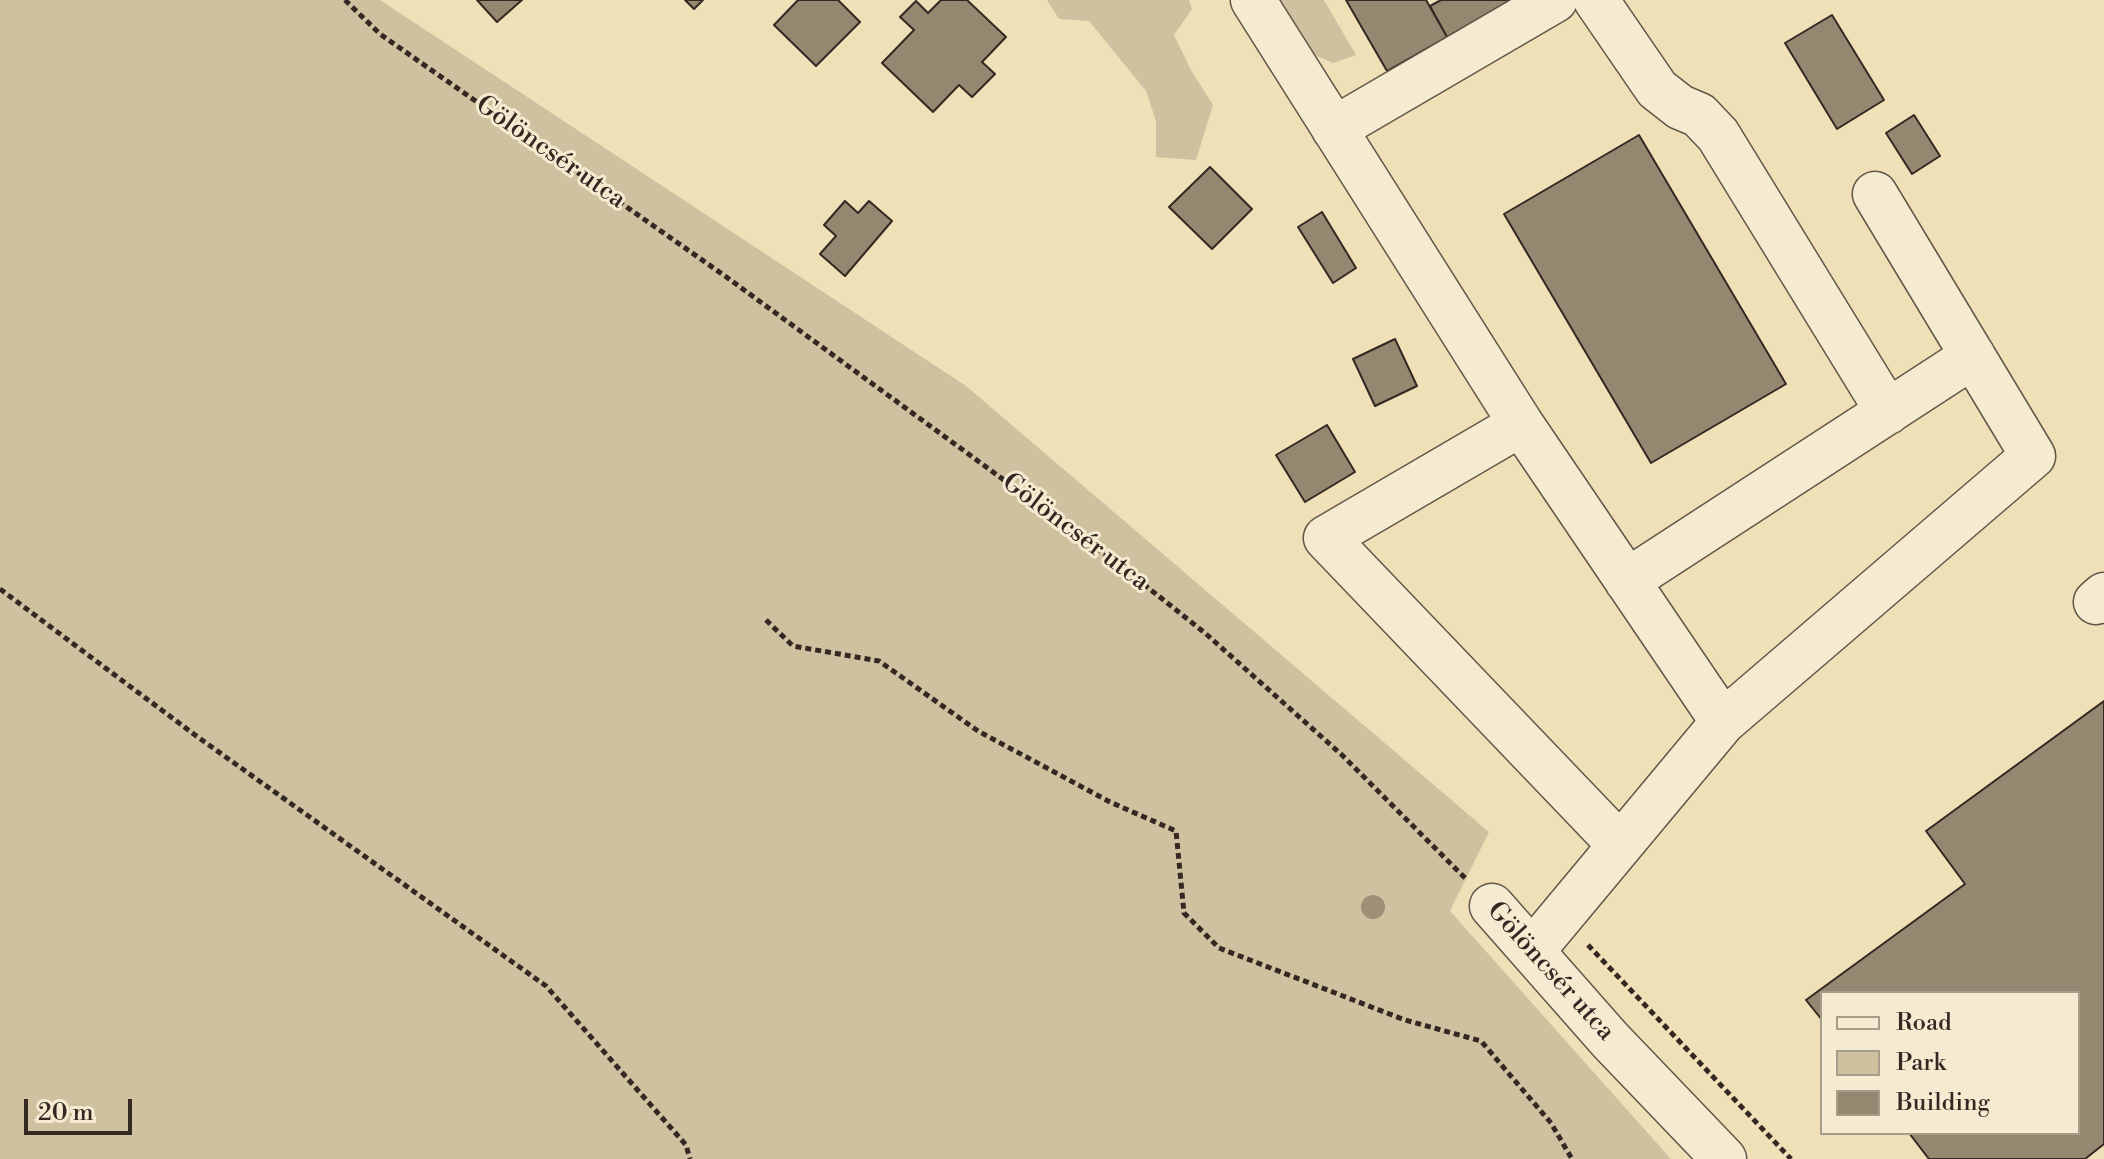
<!DOCTYPE html>
<html>
<head>
<meta charset="utf-8">
<style>
	body { margin:0 }
	#map { position:relative; width:2104px; height:1159px; overflow:hidden; background:#efe0b8; font-family:"Libre Bodoni",serif }
	canvas { display:block }
	.legend { position:absolute; left:1820px; top:991px; width:260px; height:144px; box-sizing:border-box; background:#f5ebd1; border:2px solid #a89d8b; margin:0; padding:10px 14px; list-style:none; font-size:24px; color:#342823 }
	.legend li { display:flex; align-items:center; gap:16px; height:40px }
	.legend b { width:40px; border:2px solid #a89d8b }
	.scale { position:absolute; left:24px; top:1099px; width:108px; height:36px; box-sizing:border-box; border:4px solid #342823; border-top:0; padding-left:10px; font-size:24px; line-height:28px; white-space:nowrap; color:#342823; -webkit-text-stroke:6px #f5ebd1; paint-order:stroke }
</style>
</head>
<body>
<div id="map">
<canvas width="2104" height="1159"></canvas>
<ul class="legend">
<li><b style="height:10px;background:#f5ebd1"></b>Road</li>
<li><b style="height:22px;background:#cfc19f"></b>Park</li>
<li><b style="height:22px;background:#958870"></b>Building</li>
</ul>
<div class="scale">20 m</div>
</div>
<script>
const ctx = document.querySelector('canvas').getContext('2d');
ctx.lineJoin = 'round';
function paint(path, color) {
  ctx.fillStyle = color;
  ctx.fill(path, 'evenodd');
}
function shape(rows) {
  const path = new Path2D();
  for (const r of rows) {
    path.moveTo(r[0], r[1]);
    for (let i = 2; i < r.length; i += 2) path.lineTo(r[i], r[i + 1]);
  }
  return path;
}
function stroke(path, color, width, dash) {
  ctx.strokeStyle = color;
  ctx.lineWidth = width;
  ctx.lineCap = dash ? 'butt' : 'round';
  ctx.setLineDash(dash || []);
  ctx.stroke(path);
}
function write(font, color, halo, rows, align = 'center') {
  ctx.font = font + ' "Libre Bodoni",serif';
  ctx.lineWidth = 6;
  ctx.setLineDash([]);
  ctx.textBaseline = 'middle';
  ctx.strokeStyle = halo;
  ctx.fillStyle = color;
  for (const [text, x, y, turn = 0] of rows) {
    ctx.save();
    ctx.translate(x, y);
    ctx.rotate((+turn || 0) * Math.PI / 180);
    ctx.textAlign = isNaN(turn) ? turn : align;
    if (halo) ctx.strokeText(text, 0, 0);
    ctx.fillText(text, 0, 0);
    ctx.restore();
  }
}
paint(shape([
	[0,0,380,0,966,386,1489,832,1450,911,1671,1159,0,1159],
	[1047,0,1189,0,1192,9,1174,35,1191,70,1213,105,1196,160,1156,157,1156,121,1146,91,1089,21,1059,19],
	[1278,0,1324,0,1356,55,1333,63,1312,54]
]), '#cfc19f');
const building = shape([
	[477,0,522,0,497,22,477,0],
	[685,0,703,0,694,9,685,0],
	[798,0,838,0,860,22,816,66,774,25,798,0],
	[941,0,967,0,1006,37,982,62,995,74,972,97,959,85,933,112,882,63,914,30,900,17,916,1,928,13,941,0],
	[1346,0,1426,0,1447,37,1387,71,1346,0],
	[1441,0,1511,0,1447,37,1430,6,1441,0],
	[1832,15,1884,100,1837,129,1785,43,1832,15],
	[1914,115,1940,156,1912,174,1886,133,1914,115],
	[1639,135,1786,384,1651,463,1504,214,1639,135],
	[1210,167,1252,209,1212,249,1169,207,1210,167],
	[845,201,858,213,869,201,892,221,845,276,820,254,836,236,824,225,845,201],
	[1322,212,1356,268,1333,283,1298,227,1322,212],
	[1395,339,1417,386,1375,406,1353,359,1395,339],
	[1327,425,1355,472,1305,502,1276,455,1327,425],
	[2104,701,2104,1144,2085,1159,1929,1159,1909,1133,2078,1133,2078,993,1822,993,1822,1020,1806,1000,1965,884,1926,831,2104,701]
]);
paint(building, '#958870');
stroke(building, '#342823', 2);
const minor = shape([
	[1253,0,1521,424,1723,722,2033,456,1875,194],
	[1596,0,1657,89,1680,107,1699,115,1718,135,1888,412],
	[1334,129,1555,0],
	[1521,424,1326,538,1620,845],
	[1627,581,1973,356],
	[2096,602,2104,595],
	[1492,906,1610,1040,1724,1159],
	[1533,950,1723,722]
]);
stroke(minor, '#635648', 47);
stroke(shape([
	[345,0,380,34,725,276,1112,559,1205,633,1342,755,1466,879],
	[0,589,195,735,546,986,686,1145,690,1159],
	[766,620,793,646,879,661,978,731,1110,802,1176,831,1184,913,1219,948,1405,1020,1481,1041,1551,1123,1572,1159],
	[1588,945,1791,1159]
]), '#342823', 5, [6, 4]);
stroke(minor, '#f5ebd1', 44);
ctx.fillStyle = '#9e9077';
for (const [x, y] of [
	[1373,907]
]) {
  ctx.beginPath();
  ctx.arc(x, y, 12, 0, 2 * Math.PI);
  ctx.fill();
}
write('26px', '#342823', '#f5ebd1', [
	["Gölöncsér utca",550,153,35],
	["Gölöncsér utca",1075,533,37],
	["Gölöncsér utca",1550,972,48]
]);
</script>
</body>
</html>
